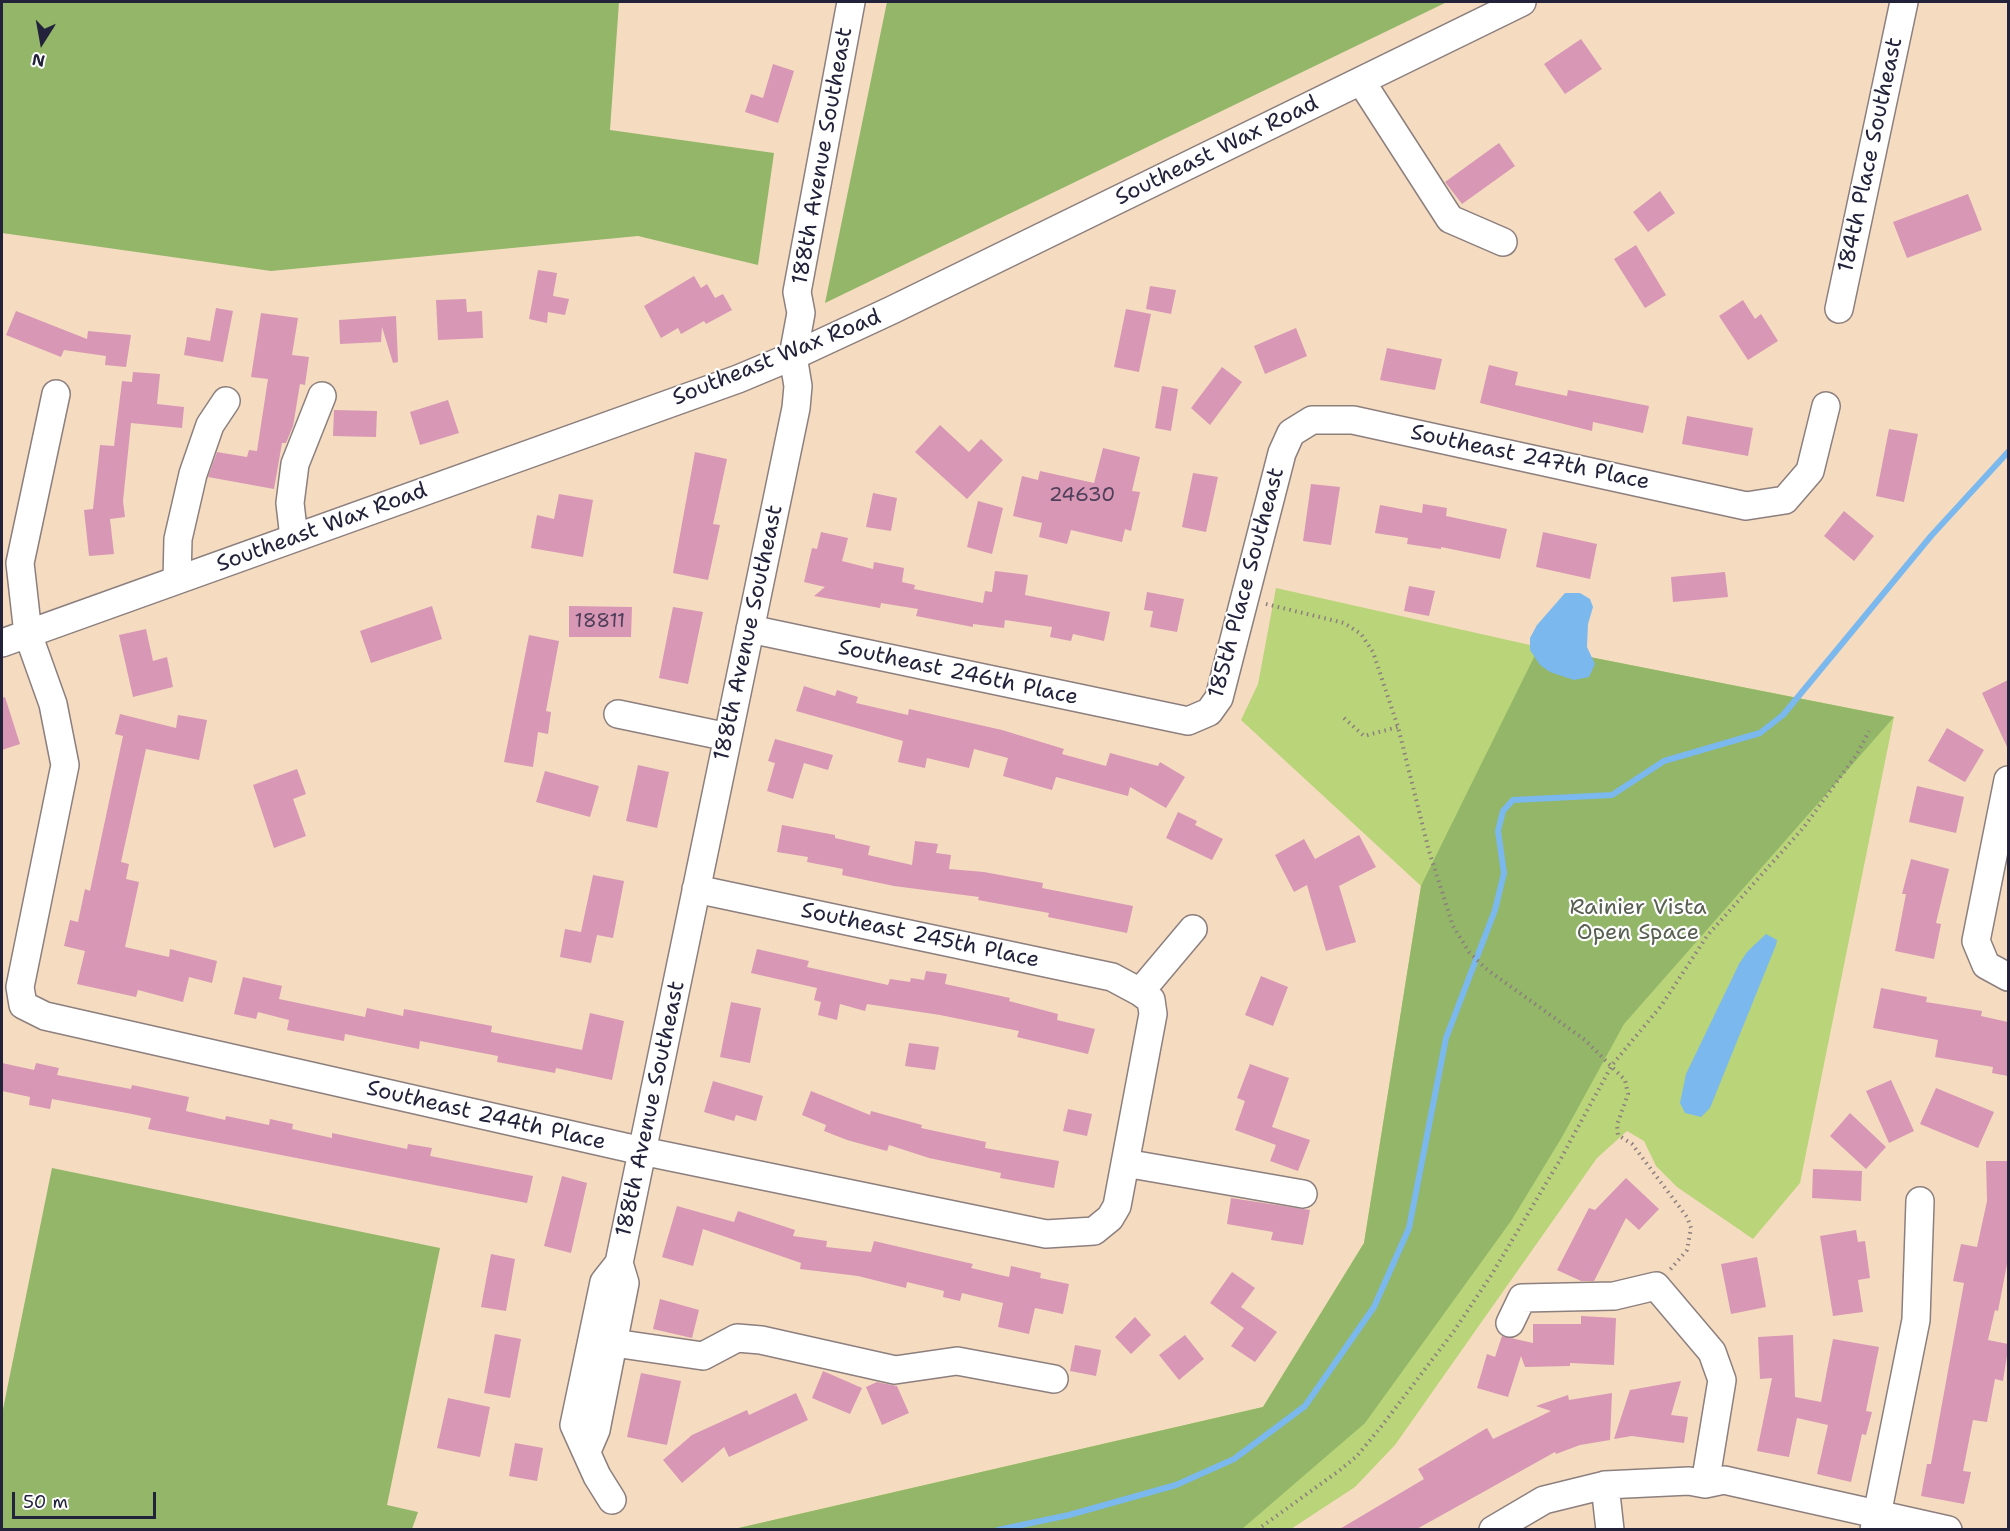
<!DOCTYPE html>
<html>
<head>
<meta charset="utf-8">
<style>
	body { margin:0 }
	#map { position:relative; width:2010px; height:1531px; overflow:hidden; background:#f5dcc0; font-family:"Shantell Sans",sans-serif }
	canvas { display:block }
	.frame { position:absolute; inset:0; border:3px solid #22223b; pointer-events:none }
	.north { position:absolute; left:12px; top:12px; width:60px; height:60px; -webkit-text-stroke:4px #fff; paint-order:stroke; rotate:191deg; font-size:16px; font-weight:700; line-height:24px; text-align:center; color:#22223b }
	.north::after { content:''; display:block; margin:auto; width:21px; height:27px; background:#22223b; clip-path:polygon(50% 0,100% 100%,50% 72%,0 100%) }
	.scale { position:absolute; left:12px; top:1492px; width:144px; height:27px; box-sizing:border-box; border:3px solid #22223b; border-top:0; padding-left:8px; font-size:18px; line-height:21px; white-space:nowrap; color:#22223b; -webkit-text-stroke:4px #fff; paint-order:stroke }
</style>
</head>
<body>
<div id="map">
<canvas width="2010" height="1531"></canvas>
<div class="frame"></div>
<div class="north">N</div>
<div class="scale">50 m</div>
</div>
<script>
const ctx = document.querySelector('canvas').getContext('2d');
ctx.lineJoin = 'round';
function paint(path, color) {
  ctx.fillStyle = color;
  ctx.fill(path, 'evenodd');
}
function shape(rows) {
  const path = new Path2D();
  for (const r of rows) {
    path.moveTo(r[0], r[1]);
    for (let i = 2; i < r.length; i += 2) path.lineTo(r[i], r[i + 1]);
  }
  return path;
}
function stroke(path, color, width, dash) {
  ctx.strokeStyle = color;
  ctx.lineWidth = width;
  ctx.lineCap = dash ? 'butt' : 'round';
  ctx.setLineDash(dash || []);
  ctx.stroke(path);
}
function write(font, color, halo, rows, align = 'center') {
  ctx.font = font + ' "Shantell Sans",sans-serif';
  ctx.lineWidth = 4.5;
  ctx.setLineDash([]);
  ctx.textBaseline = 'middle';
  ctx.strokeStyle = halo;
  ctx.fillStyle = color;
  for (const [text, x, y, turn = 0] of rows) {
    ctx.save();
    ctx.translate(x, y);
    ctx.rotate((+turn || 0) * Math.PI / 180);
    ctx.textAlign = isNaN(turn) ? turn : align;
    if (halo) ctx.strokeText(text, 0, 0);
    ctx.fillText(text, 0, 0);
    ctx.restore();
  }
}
paint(shape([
	[1276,588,1539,647,1894,717,1800,1183,1753,1239,1677,1187,1656,1166,1644,1141,1627,1131,1597,1158,1395,1445,1355,1487,1291,1529,730,1530,1263,1407,1364,1243,1421,886,1241,720,1258,684]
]), '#bad479');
paint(shape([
	[2,2,619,2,610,130,774,153,758,265,638,236,271,271,2,233],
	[887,2,1447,2,825,303],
	[1539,647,1894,717,1624,1024,1562,1137,1511,1221,1365,1423,1242,1529,730,1530,1263,1407,1364,1243,1421,886],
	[52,1168,440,1248,387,1505,418,1512,412,1529,2,1529,2,1414]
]), '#93b669');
paint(shape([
	[1565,593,1580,593,1590,599,1593,607,1588,624,1587,647,1595,664,1589,677,1574,680,1550,672,1540,665,1530,650,1530,638,1537,625],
	[1766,934,1777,940,1776,945,1710,1108,1701,1117,1685,1113,1680,1103,1686,1074,1739,964,1747,952]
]), '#7bb8ee');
stroke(shape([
	[998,1530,1069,1515,1176,1485,1234,1459,1305,1406,1374,1307,1409,1228,1446,1038,1495,910,1504,873,1498,831,1503,811,1513,800,1612,795,1664,761,1760,733,1783,715,1931,536,2008,452]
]), '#7bb8ee', 6);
paint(shape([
	[1581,39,1602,69,1565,94,1544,64],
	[773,64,794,71,778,123,745,112,751,94,763,98],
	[1499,143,1515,166,1462,204,1445,182],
	[1660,191,1675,213,1648,232,1633,212],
	[1968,194,1982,230,1907,258,1893,222],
	[1636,245,1666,295,1645,308,1614,259],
	[538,270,557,273,553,296,569,299,565,315,548,312,547,323,529,319],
	[694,276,701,288,707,284,715,298,723,294,732,310,706,324,704,321,681,334,678,328,661,338,644,306],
	[1150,286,1176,290,1171,314,1146,309],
	[466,299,467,312,482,311,483,338,438,340,436,300],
	[1743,300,1755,319,1761,314,1778,341,1748,360,1719,316],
	[216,308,233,311,223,362,184,355,187,337,210,341],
	[1126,309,1151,314,1139,372,1114,367],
	[16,311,87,339,88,331,131,335,126,367,105,365,106,356,64,350,61,357,6,335],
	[261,313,298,318,292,355,309,357,305,385,300,384,293,426,286,443,282,443,274,489,208,477,217,452,247,457,249,450,257,451,268,379,251,377],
	[396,316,398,362,393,363,382,327,381,342,340,344,339,320],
	[1296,328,1307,356,1265,374,1254,346],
	[1387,348,1442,359,1435,390,1380,380],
	[1489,365,1518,372,1515,385,1567,396,1568,390,1649,406,1643,433,1593,422,1592,431,1480,403],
	[1222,367,1242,382,1210,425,1191,408],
	[133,372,160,374,157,404,184,407,182,428,131,423,123,501,125,517,110,519,114,554,89,556,84,510,93,509,100,445,114,446,122,381,132,382],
	[1162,386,1178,389,1171,431,1155,428],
	[448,400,459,433,420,445,410,412],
	[334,410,377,411,376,437,333,436],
	[1687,416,1753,428,1748,456,1682,444],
	[940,425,969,452,981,439,1003,460,967,499,915,452],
	[1889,429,1918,434,1904,502,1876,496],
	[1103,448,1140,457,1132,491,1140,492,1131,531,1125,529,1122,542,1071,530,1067,544,1039,537,1042,523,1013,516,1022,476,1038,480,1040,471,1094,483],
	[695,452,727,459,713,524,720,525,708,580,673,573],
	[1193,473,1218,477,1206,532,1182,527],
	[1311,484,1340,487,1331,545,1303,541],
	[873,493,897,498,891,531,866,527],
	[559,494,593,500,583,557,531,548,537,515,554,519],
	[978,501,1003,508,992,554,967,547],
	[1423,504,1447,508,1446,516,1507,529,1500,559,1441,547,1441,549,1407,544,1408,538,1375,533,1380,505,1422,513],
	[1844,511,1874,536,1854,561,1824,536],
	[821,532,848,538,842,561,873,569,874,562,904,568,902,582,915,585,914,589,983,603,985,591,992,592,995,571,1028,575,1025,595,1110,612,1104,641,1073,634,1071,641,1050,637,1052,627,1005,620,1004,628,973,624,973,627,916,616,918,609,881,603,880,608,814,596,825,587,804,582,812,548,817,549],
	[1543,532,1597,544,1590,579,1536,567],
	[1725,572,1728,597,1673,602,1671,577],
	[1409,586,1435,591,1429,616,1404,611],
	[1147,592,1184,599,1177,632,1150,627,1153,611,1144,610],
	[432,606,442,639,371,663,360,631],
	[569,606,632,607,631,637,569,637],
	[673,607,703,612,688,684,659,678],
	[146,629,153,661,167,657,173,687,133,697,119,635],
	[529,635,559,641,546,711,551,712,548,734,538,732,533,767,504,762],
	[2008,680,2008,749,1982,693],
	[804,686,835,696,837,690,858,697,856,703,908,715,909,709,1002,730,1064,749,1062,754,1106,766,1110,753,1158,766,1160,762,1185,777,1166,808,1130,787,1128,796,1056,777,1052,790,1003,776,1008,758,974,749,969,768,927,758,925,768,898,762,903,741,796,711],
	[5,697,20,744,2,750,2,698],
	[120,714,176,728,178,715,207,720,199,760,146,749,121,862,129,864,126,879,139,882,125,947,169,957,170,949,217,961,212,983,189,977,183,1002,138,990,136,997,77,984,85,951,64,946,70,920,78,922,85,889,90,891,123,736,115,734],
	[1947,728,1984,750,1965,782,1928,761],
	[775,739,833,755,828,770,804,763,793,799,767,791,775,763,768,761],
	[638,765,669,772,657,828,626,821],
	[297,769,306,794,293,799,306,836,274,848,253,785],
	[545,771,599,786,590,817,536,802],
	[1917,786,1964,797,1956,833,1909,822],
	[1178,812,1197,821,1195,825,1223,839,1212,860,1166,838],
	[782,825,835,835,835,838,870,846,868,855,912,865,915,841,938,844,936,853,951,855,949,869,984,872,1043,883,1042,888,1133,906,1127,933,1048,917,1049,913,978,900,979,897,894,886,842,875,843,869,807,862,808,857,777,852],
	[1359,835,1376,867,1339,886,1356,942,1326,951,1307,885,1294,892,1275,855,1304,839,1315,859],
	[1911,859,1949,869,1936,923,1941,924,1934,959,1895,951,1906,894,1902,894],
	[593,875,624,881,613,938,597,935,591,963,560,957,565,929,581,932],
	[757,949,809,961,807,967,888,985,890,979,910,982,911,978,924,980,926,971,947,974,945,984,1010,998,1009,1001,1058,1014,1057,1020,1095,1029,1088,1054,1017,1037,1019,1031,940,1015,867,1004,865,1011,840,1004,837,1020,818,1015,821,1002,814,1000,817,988,751,973],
	[1261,976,1288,987,1273,1026,1245,1015],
	[243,977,282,986,279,999,365,1017,367,1008,403,1016,404,1009,492,1026,491,1032,582,1050,590,1013,624,1021,612,1080,556,1068,555,1073,497,1062,498,1056,420,1041,419,1049,345,1034,344,1041,287,1030,289,1020,258,1012,256,1019,234,1014],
	[1881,988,1927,997,1926,1002,1982,1011,1981,1016,2008,1022,2008,1076,1992,1073,1993,1067,1935,1057,1938,1040,1873,1028],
	[731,1002,761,1008,750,1063,720,1057],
	[909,1043,939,1047,935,1070,905,1066],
	[2,1063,34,1070,36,1063,59,1068,57,1075,131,1089,132,1085,189,1097,186,1111,225,1120,226,1116,269,1125,270,1119,293,1124,292,1129,332,1138,332,1133,407,1149,408,1144,432,1148,430,1156,533,1176,527,1203,148,1129,151,1118,127,1113,52,1099,50,1109,29,1105,30,1097,2,1091],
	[1250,1064,1289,1078,1272,1127,1310,1140,1298,1171,1270,1161,1276,1145,1235,1130,1245,1101,1237,1098],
	[1891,1080,1914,1131,1889,1143,1866,1091],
	[713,1081,763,1096,756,1121,736,1115,734,1121,704,1112],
	[1936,1088,1994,1112,1978,1148,1920,1124],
	[811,1091,870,1115,871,1111,922,1125,921,1128,986,1142,985,1148,1059,1161,1054,1188,1000,1178,1001,1173,929,1158,889,1145,887,1151,847,1140,824,1131,826,1125,802,1115],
	[1068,1109,1092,1114,1087,1136,1063,1131],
	[1850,1113,1886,1147,1866,1169,1830,1136],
	[1986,1161,2008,1161,2008,1259,1998,1311,1995,1310,1988,1340,2008,1344,2008,1349,2003,1381,1995,1379,1987,1422,1973,1420,1963,1471,1971,1472,1964,1504,1921,1496,1927,1464,1931,1464,1964,1283,1953,1281,1961,1244,1977,1247,1987,1201],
	[1813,1169,1862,1171,1861,1201,1812,1198],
	[562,1176,587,1183,571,1253,544,1246],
	[1626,1178,1659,1209,1639,1230,1626,1218,1594,1281,1581,1281,1557,1270,1589,1208,1595,1210],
	[1231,1198,1310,1210,1303,1245,1271,1240,1273,1232,1227,1224],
	[677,1206,734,1222,738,1211,795,1230,793,1236,827,1241,826,1247,871,1252,874,1241,973,1264,971,1268,1009,1277,1011,1266,1041,1273,1040,1278,1069,1284,1063,1314,1035,1308,1029,1334,998,1327,1003,1303,962,1293,960,1301,943,1297,944,1291,907,1282,906,1288,858,1276,800,1269,801,1263,703,1229,693,1266,662,1257],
	[1856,1230,1858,1242,1865,1241,1870,1278,1858,1280,1863,1312,1833,1316,1820,1236],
	[491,1254,515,1259,506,1311,481,1307],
	[1757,1257,1766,1307,1731,1314,1721,1264],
	[1232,1272,1255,1288,1241,1307,1277,1332,1255,1362,1231,1346,1244,1328,1210,1303],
	[660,1299,699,1310,692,1338,653,1329],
	[1581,1316,1616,1318,1614,1365,1570,1363,1570,1366,1525,1367,1521,1356,1508,1397,1477,1388,1487,1354,1495,1357,1502,1336,1533,1343,1533,1324,1581,1324],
	[1135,1317,1151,1335,1131,1354,1115,1337],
	[495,1334,521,1339,510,1398,484,1393],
	[1185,1335,1204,1359,1179,1380,1159,1355],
	[1793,1335,1795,1397,1821,1402,1833,1339,1879,1347,1866,1411,1872,1412,1866,1435,1862,1434,1851,1482,1817,1474,1828,1425,1797,1418,1789,1457,1757,1451,1772,1378,1760,1379,1758,1337],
	[1075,1345,1101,1350,1096,1376,1070,1371],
	[823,1371,862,1388,850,1414,812,1398],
	[641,1373,681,1381,667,1445,627,1437],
	[1681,1381,1671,1415,1688,1417,1684,1443,1632,1436,1614,1439,1630,1390],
	[877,1382,897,1386,909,1413,882,1425,866,1387],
	[796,1393,808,1420,729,1457,724,1447,682,1483,663,1460,692,1435,747,1410,749,1415],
	[1612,1393,1610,1440,1580,1445,1556,1454,1555,1452,1415,1530,1338,1530,1424,1479,1418,1469,1487,1428,1493,1439,1551,1411,1536,1406,1568,1395,1569,1400],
	[448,1398,490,1407,480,1457,437,1448],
	[515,1443,543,1448,537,1481,509,1476]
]), '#d797b5');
const minor = shape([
	[1361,81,1450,219,1503,242],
	[1839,309,1904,2],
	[56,394,20,563,28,634,53,704,65,765,20,987,23,1005,45,1016,642,1151,1046,1234,1094,1231,1110,1218,1117,1206,1153,1014,1151,1000,1140,992,1193,929],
	[294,538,290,503,295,464,322,396],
	[177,580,178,539,193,474,210,425,226,401],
	[750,629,1188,721,1209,712,1219,698,1282,453,1291,433,1312,420,1353,420,1746,506,1785,500,1810,471,1826,406],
	[2,643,738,379,793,356,892,310,1522,2],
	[618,714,728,737],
	[2008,780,1976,941,1986,965,2008,977],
	[696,889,1112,977,1140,992],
	[1125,1163,1303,1194],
	[619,1263,796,408,798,386,793,356,801,313,797,292,851,2],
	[1510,1323,1522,1298,1614,1296,1656,1286,1712,1352,1722,1380,1705,1484],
	[614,1343,703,1356,737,1338,761,1340,895,1370,957,1361,1054,1379],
	[587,1451,596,1430,625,1283,619,1263,604,1282,574,1425,597,1476,612,1500],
	[1605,1485,1610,1530],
	[1493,1530,1544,1500,1605,1485,1689,1481,1705,1484,1724,1480,1948,1530],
	[1874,1530,1916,1320,1920,1201]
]);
stroke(minor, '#8c7f7e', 30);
stroke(shape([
	[1266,604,1344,623,1361,634,1373,652,1398,727,1429,851,1453,926,1469,952,1485,968,1585,1040,1625,1080,1628,1094,1617,1125,1618,1135,1632,1144,1687,1217,1691,1228,1687,1250,1669,1271],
	[1344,718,1364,736,1398,727],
	[1257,1530,1340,1470,1357,1456,1384,1423,1454,1331,1492,1274,1560,1160,1612,1065,1661,1006,1707,936,1804,827,1857,754,1869,731]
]), '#8c7f7e', 4, [1.5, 4.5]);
stroke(minor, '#fff', 27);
write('20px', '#4f3f5a', null, [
	["24630",1082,496],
	["18811",600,622]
]);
write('22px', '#22223b', '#fff', [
	["Southeast Wax Road",1217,151,-26],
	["184th Place Southeast",1871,155,-78],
	["188th Avenue Southeast",823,156,-80],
	["Southeast Wax Road",777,358,-22],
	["Southeast 247th Place",1530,458,12],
	["Southeast Wax Road",322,528,-20],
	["185th Place Southeast",1247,583,-75],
	["188th Avenue Southeast",749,633,-78],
	["Southeast 246th Place",958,673,12],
	["Southeast 245th Place",920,936,12],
	["188th Avenue Southeast",651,1109,-78],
	["Southeast 244th Place",486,1116,13]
]);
write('22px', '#576051', '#fff', [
	["Rainier Vista",1638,908],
	["Open Space",1638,933]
]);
</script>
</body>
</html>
